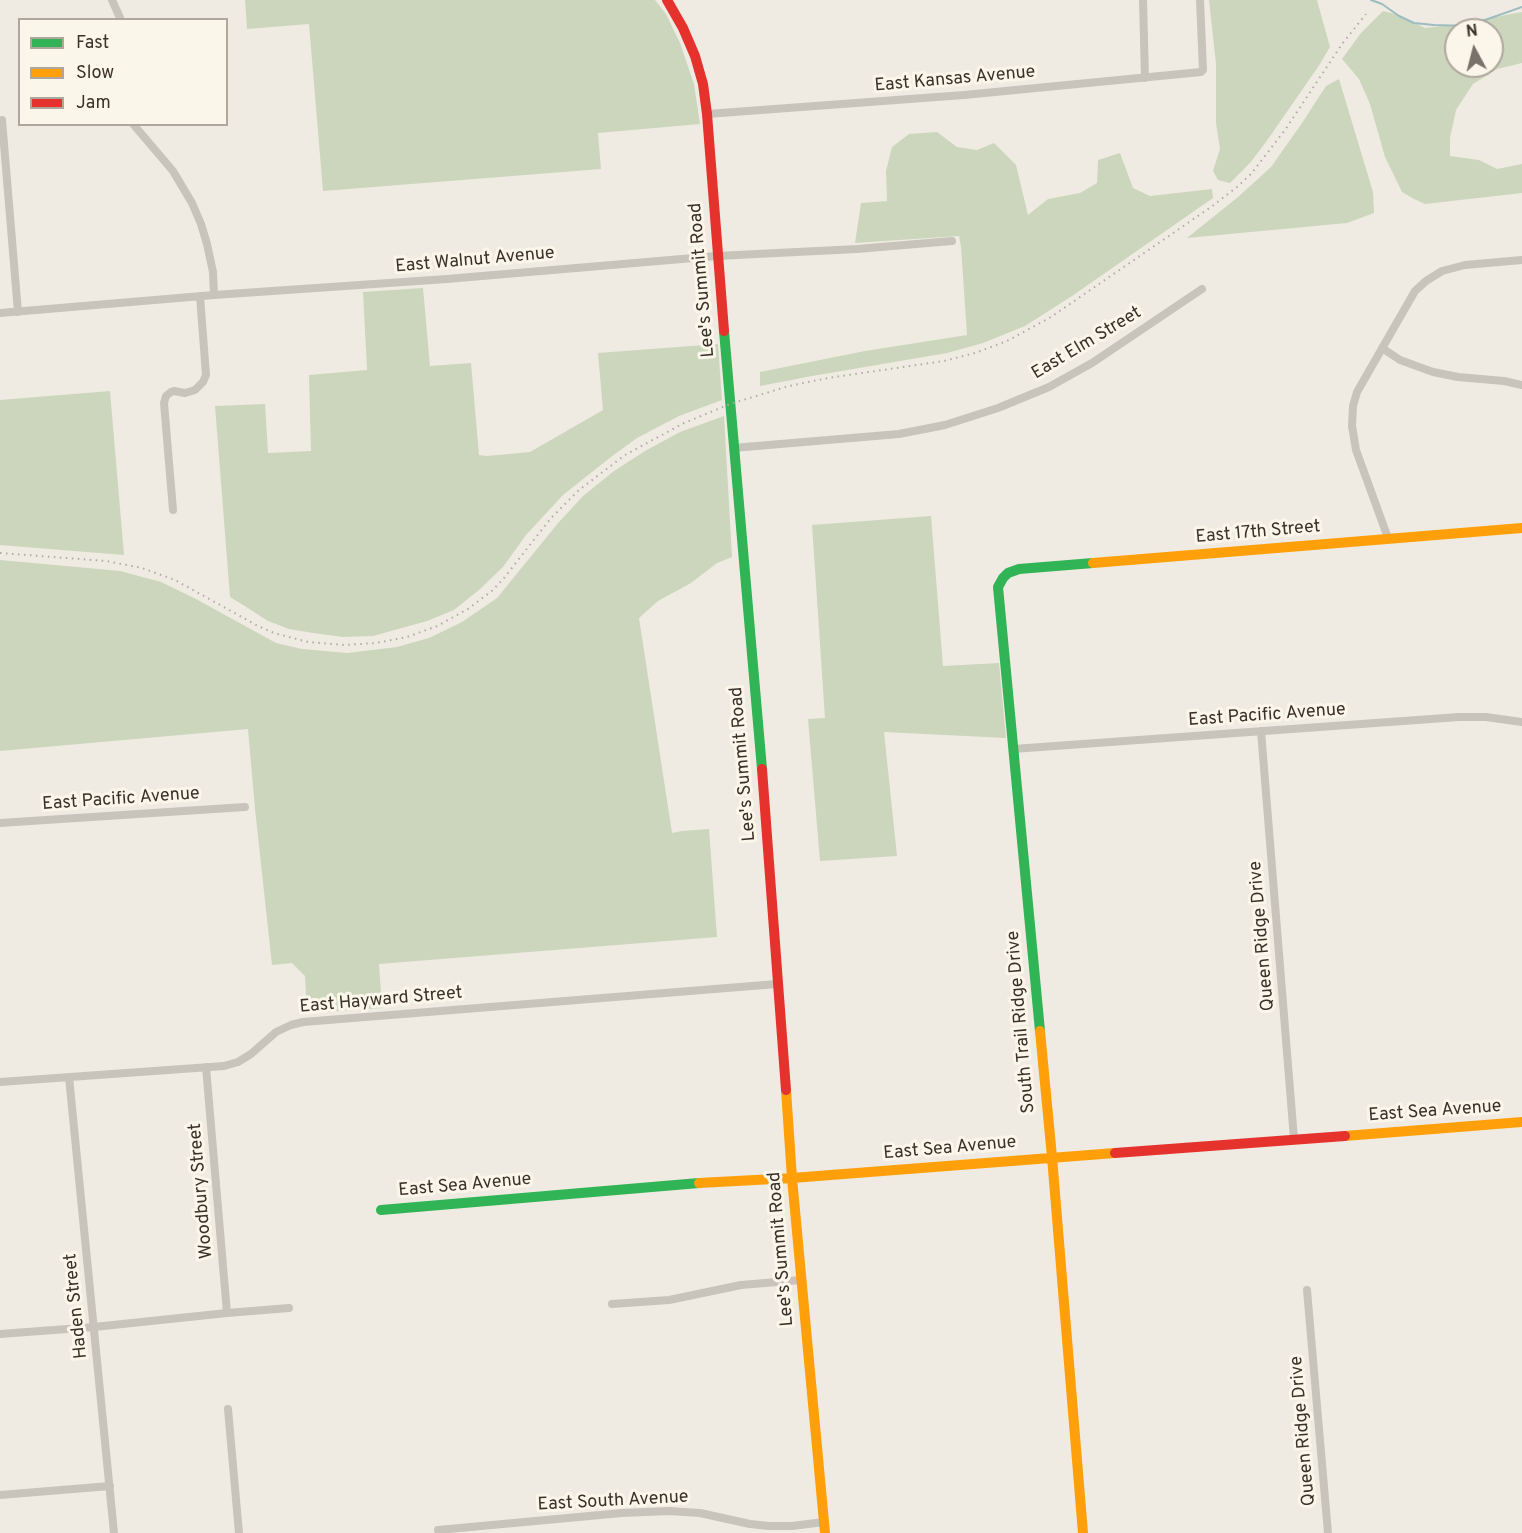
<!DOCTYPE html>
<html>
<head>
<meta charset="utf-8">
<style>
	body { margin:0 }
	#map { position:relative; width:1522px; height:1533px; overflow:hidden; background:#efebe2; font-family:Overpass,sans-serif }
	canvas { display:block }
	.legend { position:absolute; left:18px; top:18px; width:210px; height:108px; box-sizing:border-box; background:#fbf6ea; border:2px solid #aea79d; margin:0; padding:8px 10px; list-style:none; font-size:18px; color:#3a3129 }
	.legend li { display:flex; align-items:center; gap:12px; height:30px }
	.legend b { width:30px; border:2px solid #aea79d }
	.north { position:absolute; left:1444px; top:18px; width:60px; height:60px; box-sizing:border-box; background:#fbf6ea; border:2px solid #aea79d; border-radius:50%; rotate:353deg; font-size:16px; font-weight:700; line-height:24px; text-align:center; color:#3a3129 }
	.north::after { content:''; display:block; margin:auto; width:21px; height:27px; background:#79726a; clip-path:polygon(50% 0,100% 100%,50% 72%,0 100%) }
</style>
</head>
<body>
<div id="map">
<canvas width="1522" height="1533"></canvas>
<ul class="legend">
<li><b style="height:8px;background:#30b455"></b>Fast</li>
<li><b style="height:8px;background:#ff9f0a"></b>Slow</li>
<li><b style="height:8px;background:#e5322d"></b>Jam</li>
</ul>
<div class="north">N</div>
</div>
<script>
const ctx = document.querySelector('canvas').getContext('2d');
ctx.lineJoin = 'round';
function paint(path, color) {
  ctx.fillStyle = color;
  ctx.fill(path, 'evenodd');
}
function shape(rows) {
  const path = new Path2D();
  for (const r of rows) {
    path.moveTo(r[0], r[1]);
    for (let i = 2; i < r.length; i += 2) path.lineTo(r[i], r[i + 1]);
  }
  return path;
}
function stroke(path, color, width, dash) {
  ctx.strokeStyle = color;
  ctx.lineWidth = width;
  ctx.lineCap = dash ? 'butt' : 'round';
  ctx.setLineDash(dash || []);
  ctx.stroke(path);
}
function write(font, color, halo, rows, align = 'center') {
  ctx.font = font + ' Overpass,sans-serif';
  ctx.lineWidth = 6;
  ctx.setLineDash([]);
  ctx.textBaseline = 'middle';
  ctx.strokeStyle = halo;
  ctx.fillStyle = color;
  for (const [text, x, y, turn = 0] of rows) {
    ctx.save();
    ctx.translate(x, y);
    ctx.rotate((+turn || 0) * Math.PI / 180);
    ctx.textAlign = isNaN(turn) ? turn : align;
    if (halo) ctx.strokeText(text, 0, 0);
    ctx.fillText(text, 0, 0);
    ctx.restore();
  }
}
paint(shape([
	[245,0,655,0,666,14,680,43,694,84,700,124,598,133,601,169,323,191,309,24,247,29],
	[1209,0,1317,0,1330,47,1320,64,1266,142,1250,163,1230,183,1218,180,1213,171,1220,149,1216,123,1216,64],
	[1383,11,1399,15,1425,28,1452,25,1522,12,1522,63,1497,69,1473,84,1456,110,1450,138,1450,156,1479,160,1497,169,1522,164,1522,193,1425,204,1414,199,1402,192,1385,157,1370,104,1359,79,1342,59,1361,33],
	[1456,30,1492,30,1492,66,1456,66],
	[1339,79,1373,192,1374,213,1347,223,1187,238,1238,197,1271,167,1302,123,1326,86],
	[937,132,957,147,977,150,994,143,1016,165,1028,215,1048,199,1080,193,1097,183,1098,160,1120,153,1133,188,1150,196,1212,189,1213,198,1072,296,1025,326,983,343,947,353,812,376,760,386,760,372,865,351,967,335,961,247,959,236,855,243,861,203,887,201,886,171,892,147,909,134],
	[423,288,430,366,471,363,479,455,487,456,530,452,603,410,598,353,718,344,722,400,679,416,637,438,611,457,563,495,526,535,503,567,479,590,454,610,427,621,373,636,343,637,313,633,289,629,268,621,248,608,230,597,215,406,265,404,268,453,311,451,309,375,367,370,363,292],
	[110,391,124,555,0,545,0,400],
	[724,416,732,557,717,563,691,583,658,601,639,618,672,833,682,831,709,829,717,937,379,964,382,1008,307,1013,305,976,292,963,272,965,255,809,248,729,0,751,0,560,120,571,161,582,196,599,276,643,302,649,347,653,397,647,429,638,462,622,497,598,559,522,583,496,614,471,645,451,680,432],
	[931,516,943,666,999,663,1006,738,884,732,897,856,820,861,808,719,825,718,812,525]
]), '#ccd6bc');
stroke(shape([
	[1371,0,1382,4,1399,16,1414,23,1434,25,1468,26,1522,7]
]), '#9dbcc1', 2);
stroke(shape([
	[112,0,121,20],
	[1143,0,1145,78],
	[707,114,964,95,1201,72,1203,70,1200,0],
	[2,120,18,312],
	[133,124,173,171,192,203,201,224,207,244,213,272,214,295],
	[0,313,214,295,447,279,717,256,857,249,952,241],
	[1382,348,1400,360,1433,372,1458,377,1504,381,1522,385],
	[733,448,899,434,945,425,998,408,1049,387,1092,363,1202,289],
	[173,510,164,403,166,396,171,392,174,391,185,393,195,390,203,382,206,375,200,296],
	[1388,538,1356,450,1352,426,1353,406,1357,392,1415,291,1426,281,1442,271,1465,265,1522,260],
	[1261,731,1294,1139],
	[1013,749,1459,717,1486,717,1522,722],
	[0,823,245,807],
	[206,1067,227,1313],
	[69,1077,114,1533],
	[0,1082,224,1066,238,1062,251,1054,276,1032,291,1025,303,1022,777,984],
	[1307,1290,1328,1533],
	[612,1304,669,1300,741,1285,801,1280],
	[0,1334,94,1327,227,1313,289,1308],
	[228,1409,239,1533],
	[0,1495,110,1486],
	[438,1530,622,1513,669,1511,700,1513,750,1524,769,1526,792,1526,824,1522]
]), '#c8c3bb', 8);
stroke(shape([
	[724,331,762,769],
	[1040,1031,998,587,1003,578,1008,573,1019,569,1093,563],
	[381,1210,699,1183]
]), '#30b455', 10);
stroke(shape([
	[1093,563,1522,528],
	[1040,1031,1052,1157,1083,1533],
	[786,1090,792,1178,825,1533],
	[1345,1136,1522,1122],
	[699,1183,792,1178,1115,1153]
]), '#ff9f0a', 10);
stroke(shape([
	[667,0,683,28,695,56,703,84,707,114,724,331],
	[762,769,786,1090],
	[1115,1153,1345,1136]
]), '#e5322d', 10);
stroke(shape([
	[0,553,106,561,142,568,175,580,258,626,274,633,308,642,344,645,376,643,407,637,437,626,468,609,493,590,504,578,551,518,579,490,625,455,684,423,730,404,789,386,828,378,944,361,975,353,1007,341,1051,317,1211,207,1237,187,1251,174,1285,130,1342,44,1366,14]
]), '#b0aba5', 2, [1.5, 4.5]);
write('18px', '#3a3129', '#fbf6ea', [
	["East Kansas Avenue",955,80,-5],
	["East Walnut Avenue",475,261,-5],
	["Lee's Summit Road",703,280,-95],
	["East Elm Street",1087,344,-31],
	["East 17th Street",1258,533,-5],
	["East Pacific Avenue",1267,716,-4],
	["Lee's Summit Road",744,764,-95],
	["East Pacific Avenue",121,800,-4],
	["Queen Ridge Drive",1263,936,-95],
	["East Hayward Street",381,1001,-5],
	["South Trail Ridge Drive",1022,1022,-95],
	["East Sea Avenue",1435,1112,-4],
	["East Sea Avenue",950,1149,-5],
	["East Sea Avenue",465,1186,-5],
	["Woodbury Street",202,1191,-95],
	["Lee's Summit Road",782,1249,-95],
	["Haden Street",77,1306,-96],
	["Queen Ridge Drive",1304,1431,-95],
	["East South Avenue",613,1502,-3]
]);
</script>
</body>
</html>
